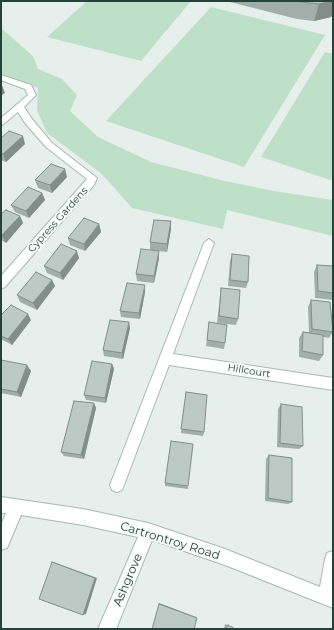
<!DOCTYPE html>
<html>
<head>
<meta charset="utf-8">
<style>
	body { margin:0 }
	#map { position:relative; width:334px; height:630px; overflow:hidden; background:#e6efeb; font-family:Montserrat,sans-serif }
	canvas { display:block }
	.frame { position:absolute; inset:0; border:2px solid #24423a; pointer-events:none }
</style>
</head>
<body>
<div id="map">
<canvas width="334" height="630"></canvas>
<div class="frame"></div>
</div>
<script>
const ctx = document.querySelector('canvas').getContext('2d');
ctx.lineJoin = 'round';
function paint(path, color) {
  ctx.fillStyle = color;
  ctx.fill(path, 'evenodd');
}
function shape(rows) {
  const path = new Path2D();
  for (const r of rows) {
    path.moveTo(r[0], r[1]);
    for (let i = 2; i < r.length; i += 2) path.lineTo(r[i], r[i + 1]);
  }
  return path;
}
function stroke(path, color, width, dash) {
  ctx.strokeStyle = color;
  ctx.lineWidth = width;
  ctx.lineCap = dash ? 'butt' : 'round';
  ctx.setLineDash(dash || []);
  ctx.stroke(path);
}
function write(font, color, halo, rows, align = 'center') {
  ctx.font = font + ' Montserrat,sans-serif';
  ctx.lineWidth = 4;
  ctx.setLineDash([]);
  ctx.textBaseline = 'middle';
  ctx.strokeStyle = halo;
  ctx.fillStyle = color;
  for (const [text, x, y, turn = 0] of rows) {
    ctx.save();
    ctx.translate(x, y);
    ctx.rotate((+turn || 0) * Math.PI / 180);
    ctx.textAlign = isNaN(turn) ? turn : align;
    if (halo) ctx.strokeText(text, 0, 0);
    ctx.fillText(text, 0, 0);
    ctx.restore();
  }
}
paint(shape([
	[87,1,191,1,141,61,47,37],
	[211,7,325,35,244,167,106,121],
	[1,28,33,56,38,69,62,79,77,95,70,111,98,137,151,162,225,181,274,191,333,200,333,236,227,210,223,229,132,208,102,174,47,133,37,110,38,88,1,74],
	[325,52,333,54,333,181,261,157]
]), '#bfe0c8');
const minor = shape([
	[1,75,31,85,36,95,24,107,32,119,52,143,97,178,94,185,5,287,1,289,1,276,87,179,46,147,25,123,18,112,1,126,1,118,28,95,25,89,1,80,1,75],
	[209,239,214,243,173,354,333,378,333,390,169,365,124,485,122,490,117,492,112,490,110,485,204,243,209,239],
	[1,497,83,509,148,523,225,549,320,587,325,559,327,553,333,551,333,608,225,565,152,540,116,629,98,629,138,537,83,525,21,515,7,548,1,550,1,525,6,513,1,513,1,497]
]);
stroke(minor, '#a8b8b2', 2);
paint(minor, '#fff');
paint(shape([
	[226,1,333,1,333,15,331,17,314,21,297,19],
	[1,138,25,144,6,162,1,160],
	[67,177,52,193,38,188,35,180],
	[42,193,45,200,29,218,15,212,11,205],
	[1,214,20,216,23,223,6,243,1,240],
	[171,221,171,229,167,252,150,250,150,242],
	[99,224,101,232,85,251,70,245,68,238],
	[159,251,159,258,154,283,137,281,136,274],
	[232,254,248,282,246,288,228,286,230,261],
	[79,258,63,280,47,273,44,266],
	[317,265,333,266,333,300,315,298,314,272],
	[52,280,55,286,37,310,20,302,17,295],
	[221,288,238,319,236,325,217,323],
	[145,292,140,319,121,317,120,311],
	[311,300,333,332,329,338,323,337,323,355,319,361,299,357,299,338,303,332,309,333,308,307],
	[1,315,31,320,12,345,1,339],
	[209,322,225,343,224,349,206,346],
	[130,328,123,359,104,356,103,350],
	[1,360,31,371,21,397,1,393],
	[112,364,114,369,106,403,86,400,84,395],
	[186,392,204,432,203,436,181,433],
	[94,403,96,408,84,459,64,456,61,452],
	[281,404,303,446,299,449,277,447,278,409],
	[269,455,292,502,288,504,265,501,266,459],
	[165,483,188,486,188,489,165,486],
	[225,624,236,629,224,629]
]), '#a1aea9');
paint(shape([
	[333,1,333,15,331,17,314,21,319,4],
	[2,85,5,93,1,96,1,86],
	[23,136,25,144,6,162,3,154],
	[65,169,67,177,52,193,50,185],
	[42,193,45,200,29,218,26,211],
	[20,216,23,223,6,243,2,235],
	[171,221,171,229,167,252,167,244],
	[99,224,101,232,85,251,84,244],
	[77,251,79,258,63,280,60,273],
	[159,251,159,258,154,283,154,276],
	[52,280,55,286,37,310,33,303],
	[145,285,145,292,140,319,139,313],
	[28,314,31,320,12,345,8,339],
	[129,322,130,328,123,359,122,353],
	[112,364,114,369,106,403,105,398],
	[27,365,31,371,21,397,17,392],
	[94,403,96,408,84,459,81,455],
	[52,562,56,563,97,578,86,614,83,615],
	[159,603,196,617,197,618,159,604]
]), '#838d89');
const building = shape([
	[295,1,332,1,319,4,301,2,295,1],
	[9,131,23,136,3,154,1,153,1,138,9,131],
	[51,164,65,169,50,185,35,180,51,164],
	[28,187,42,193,26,211,11,205,28,187],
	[6,210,20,216,2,235,1,235,1,214,6,210],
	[84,218,99,224,84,244,68,238,84,218],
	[154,220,171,221,167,244,150,242,154,220],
	[61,244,77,251,60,273,44,266,61,244],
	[141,249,159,251,154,276,136,274,141,249],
	[232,254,249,256,248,282,230,280,232,254],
	[317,265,333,266,333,293,318,291,317,265],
	[36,272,52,280,33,303,17,295,36,272],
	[127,283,145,285,139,313,120,311,127,283],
	[221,288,240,290,238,319,219,316,221,288],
	[311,300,330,302,333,332,312,329,311,300],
	[11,305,28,314,8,339,1,336,1,315,11,305],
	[110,320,129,322,122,353,103,350,110,320],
	[209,322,227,325,225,343,207,340,209,322],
	[303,332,323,335,323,355,302,351,303,332],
	[1,360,27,365,17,392,1,389,1,360],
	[92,361,112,364,105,398,84,395,92,361],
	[186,392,207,395,204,432,181,429,186,392],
	[74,401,94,403,81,455,61,452,74,401],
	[281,404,302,407,303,446,280,443,281,404],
	[171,441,193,444,188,486,165,483,171,441],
	[269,455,292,458,292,502,268,498,269,455],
	[52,562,95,578,83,615,39,599,52,562],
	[159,604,197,618,194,629,152,629,159,604],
	[228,625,235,629,226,629,228,625]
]);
paint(building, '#bbcac4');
stroke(building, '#838d89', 1);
write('10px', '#24423a', '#f7fbf9', [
	["Cypress Gardens",58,220,-48],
	["Hillcourt",249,371,9]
]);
write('12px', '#24423a', '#f7fbf9', [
	["Cartrontroy Road",170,541,17],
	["Ashgrove",128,580,-67]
]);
</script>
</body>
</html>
